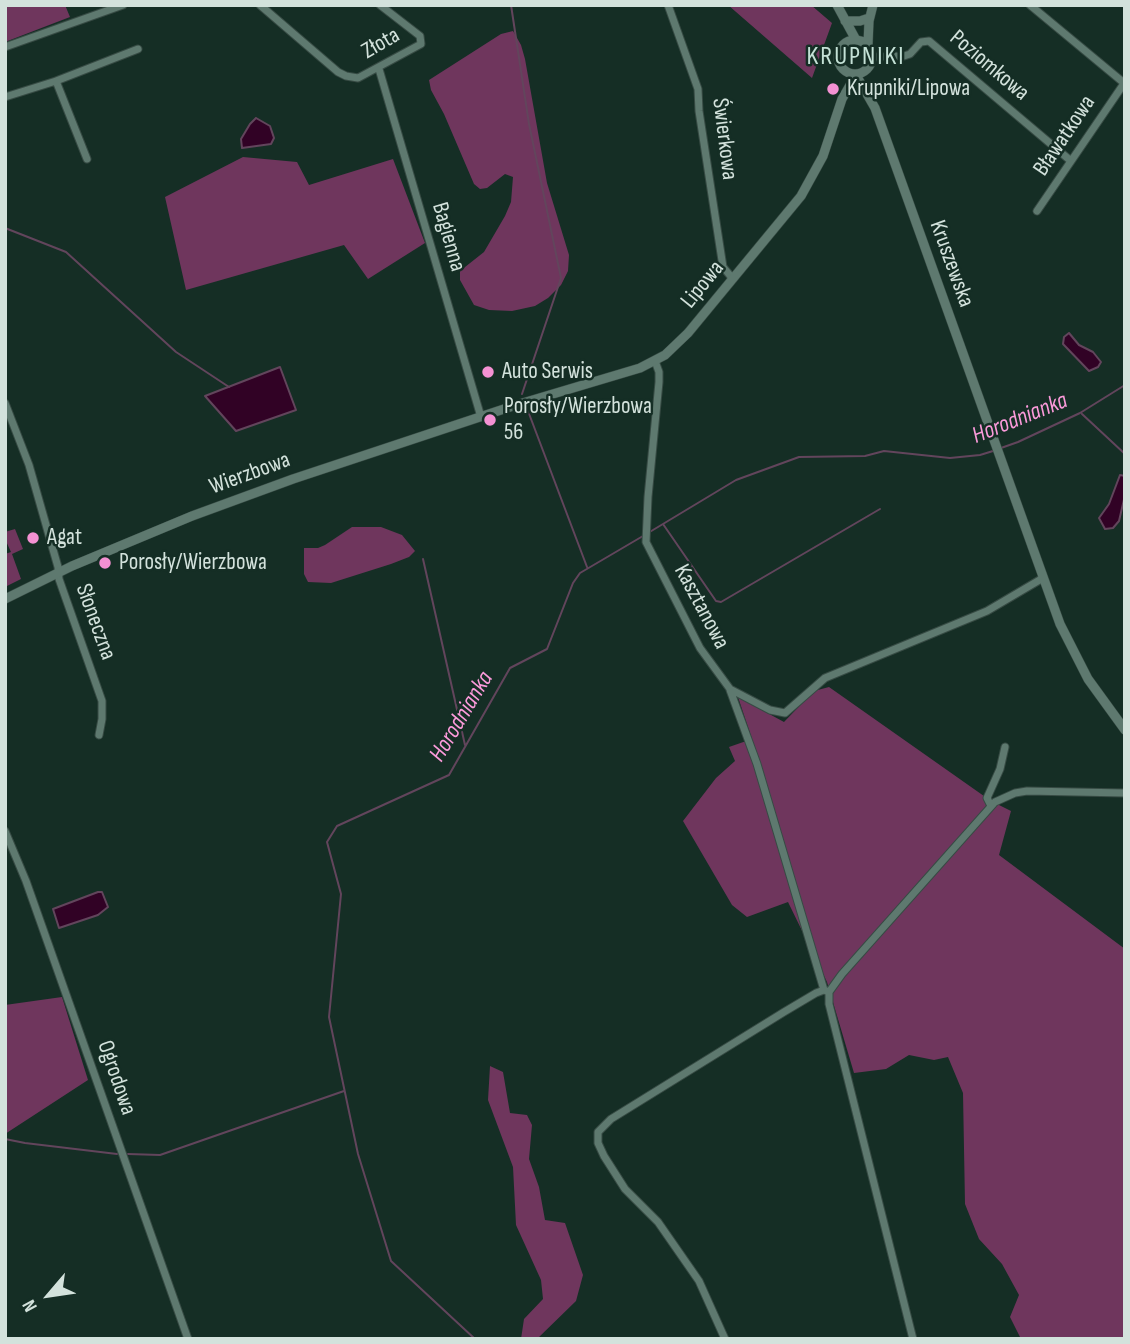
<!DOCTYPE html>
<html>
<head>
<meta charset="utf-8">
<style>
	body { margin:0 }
	#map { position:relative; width:1130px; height:1344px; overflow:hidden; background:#152e25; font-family:"Sofia Sans Condensed",sans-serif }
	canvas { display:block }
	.frame { position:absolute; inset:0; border:7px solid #d3e2dc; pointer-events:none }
	.north { position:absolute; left:14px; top:1260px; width:70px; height:70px; -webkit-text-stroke:5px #152e25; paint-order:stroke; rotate:241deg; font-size:19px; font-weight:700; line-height:28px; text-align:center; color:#d3e2dc }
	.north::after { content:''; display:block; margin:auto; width:24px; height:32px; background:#d3e2dc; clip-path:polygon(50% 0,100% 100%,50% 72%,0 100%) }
</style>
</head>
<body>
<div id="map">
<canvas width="1130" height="1344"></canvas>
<div class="frame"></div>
<div class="north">N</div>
</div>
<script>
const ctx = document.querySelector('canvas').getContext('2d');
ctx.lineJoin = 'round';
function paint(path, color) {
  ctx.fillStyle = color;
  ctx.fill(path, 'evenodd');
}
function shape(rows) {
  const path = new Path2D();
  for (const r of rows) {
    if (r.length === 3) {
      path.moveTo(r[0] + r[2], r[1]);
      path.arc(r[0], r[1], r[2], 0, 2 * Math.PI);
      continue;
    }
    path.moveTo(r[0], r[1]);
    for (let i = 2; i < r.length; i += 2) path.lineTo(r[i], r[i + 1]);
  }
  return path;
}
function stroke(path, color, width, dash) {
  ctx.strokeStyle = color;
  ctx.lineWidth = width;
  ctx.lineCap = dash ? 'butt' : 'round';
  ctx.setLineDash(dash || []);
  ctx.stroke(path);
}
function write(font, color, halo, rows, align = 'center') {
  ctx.font = font + ' "Sofia Sans Condensed",sans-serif';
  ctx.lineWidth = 5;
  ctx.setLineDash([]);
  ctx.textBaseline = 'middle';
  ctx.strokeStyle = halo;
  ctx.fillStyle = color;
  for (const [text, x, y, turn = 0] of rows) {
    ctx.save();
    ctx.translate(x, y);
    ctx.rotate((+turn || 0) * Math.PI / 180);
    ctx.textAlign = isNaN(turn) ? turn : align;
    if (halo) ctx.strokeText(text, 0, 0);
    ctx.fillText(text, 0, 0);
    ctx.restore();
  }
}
paint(shape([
	[5,5,65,5,70,17,5,42],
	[728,5,811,5,832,23,812,78],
	[513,31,521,45,525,59,547,183,569,255,568,271,561,285,548,298,535,306,512,311,489,310,474,305,460,280,460,271,484,252,505,216,511,202,513,177,505,174,487,188,480,189,474,184,444,114,431,90,429,80,501,34],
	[243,157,297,162,309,185,393,159,425,243,368,279,344,245,186,290,165,197],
	[352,527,381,527,402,535,415,551,409,557,391,564,331,583,308,582,304,574,304,548,318,548,325,545],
	[15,529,23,549,12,554,21,579,5,587,5,554,11,552,5,539,5,532],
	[829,687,991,801,1011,811,999,855,1125,949,1125,1339,1021,1339,1010,1317,1019,1295,1002,1264,979,1239,965,1204,963,1093,948,1057,934,1060,909,1055,886,1069,854,1073,827,982,788,902,747,917,732,905,683,821,716,778,735,761,729,747,752,739,738,697,784,722,814,691],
	[62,997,88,1080,5,1134,5,1005],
	[490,1066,503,1072,510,1113,527,1115,532,1125,529,1159,539,1187,545,1220,565,1223,583,1275,576,1301,537,1339,521,1339,524,1319,543,1299,541,1280,516,1225,513,1167,488,1100]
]), '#6f365d');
const water = shape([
	[256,118,270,126,274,138,271,144,242,148,241,139,250,124,256,118],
	[1069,333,1079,345,1093,352,1101,362,1098,367,1089,371,1063,344,1064,337,1069,333],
	[280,367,296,410,236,431,205,396,280,367],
	[1120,475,1125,476,1125,495,1119,521,1113,528,1105,529,1099,518,1109,504,1120,475],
	[98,892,102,892,108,907,98,915,59,928,53,909,98,892]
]);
paint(water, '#310225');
stroke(water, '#62455c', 2);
stroke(shape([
	[511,5,529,124,561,278,522,394],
	[5,228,66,252,176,352,229,387],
	[528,411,587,567],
	[1082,414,1125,454],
	[1001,448,1018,442,1080,413,1125,385],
	[663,524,716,601,721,602,880,509],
	[648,533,736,480,799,457,865,456,884,451,950,458,980,455,993,451],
	[423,559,465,745],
	[5,1139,25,1143,117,1154],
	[128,1154,160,1155,344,1091],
	[475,1339,391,1261,358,1154,329,1017,341,894,327,842,337,826,449,775,510,668,547,649,573,583,580,573,643,536]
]), '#62455c', 2);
const minor = shape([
	[260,5,338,72,346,76,358,78,421,44,420,36,380,5],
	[668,5,698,89,699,111,723,267,733,279],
	[1030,5,1124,83],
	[5,47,123,5],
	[873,57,904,56,910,54,921,42,929,41,1071,161],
	[379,69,481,417],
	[56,81,138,49],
	[5,97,56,81,87,159],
	[1037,211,1125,82],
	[655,361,659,372,659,382,648,497,646,542,700,648,730,689,770,710,785,713,825,678,987,611,1043,578],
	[5,403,29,465,58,567,59,579,102,701,102,719,99,735],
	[730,690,757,764,824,990],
	[991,806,987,798,1000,769,1005,747],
	[5,831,26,881,188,1339],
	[725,1339,699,1281,658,1222,625,1189,604,1156,598,1143,598,1132,611,1119,784,1012,816,993,824,990,829,992],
	[913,1339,829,1004,829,992,842,974,995,802,1015,793,1027,791,1125,793]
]);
const tertiary = shape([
	[837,5,856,40],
	[845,21,860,21,869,18],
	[855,57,17],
	[868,44,869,21,873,5],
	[856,75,875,108,1060,624,1088,679,1125,730],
	[5,599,72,566,192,516,293,479,516,405,640,368,665,355,688,333,801,196,823,156,842,99,856,75]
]);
stroke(minor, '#374b44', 9);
stroke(tertiary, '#374b44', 10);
stroke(minor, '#5e796f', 7);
stroke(tertiary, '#5e796f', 9);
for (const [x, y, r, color] of [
	[833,89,7,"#f491d3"],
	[488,372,7,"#f491d3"],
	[490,420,7,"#f491d3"],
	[33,538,7,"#f491d3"],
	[105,563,7,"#f491d3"]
]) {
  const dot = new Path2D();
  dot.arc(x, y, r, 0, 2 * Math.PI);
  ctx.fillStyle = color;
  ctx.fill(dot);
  stroke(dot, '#152e25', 2.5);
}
write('23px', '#d3e2dc', '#152e25', [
	["Złota",381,44,-30],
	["Poziomkowa",989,66,40],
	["Bławatkowa",1065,136,-56],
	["Świerkowa",724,139,83],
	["Bagienna",448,237,74],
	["Kruszewska",951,264,70],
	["Lipowa",703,285,-51],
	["Wierzbowa",250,474,-20],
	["Kasztanowa",701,607,62],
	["Słoneczna",95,622,70],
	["Ogrodowa",116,1078,71]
]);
write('23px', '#d3e2dc', '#152e25', [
	["Krupniki/Lipowa",847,89],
	["Auto Serwis",502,372],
	["Porosły/Wierzbowa",504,407],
	["56",504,433],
	["Agat",47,538],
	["Porosły/Wierzbowa",119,563]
], 'left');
write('italic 24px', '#fb9ada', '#152e25', [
	["Horodnianka",1020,419,-22],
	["Horodnianka",462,717,-59]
]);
ctx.letterSpacing = '2px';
write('26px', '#c4e1d6', '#152e25', [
	["KRUPNIKI",856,57]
]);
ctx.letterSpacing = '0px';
</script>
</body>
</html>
